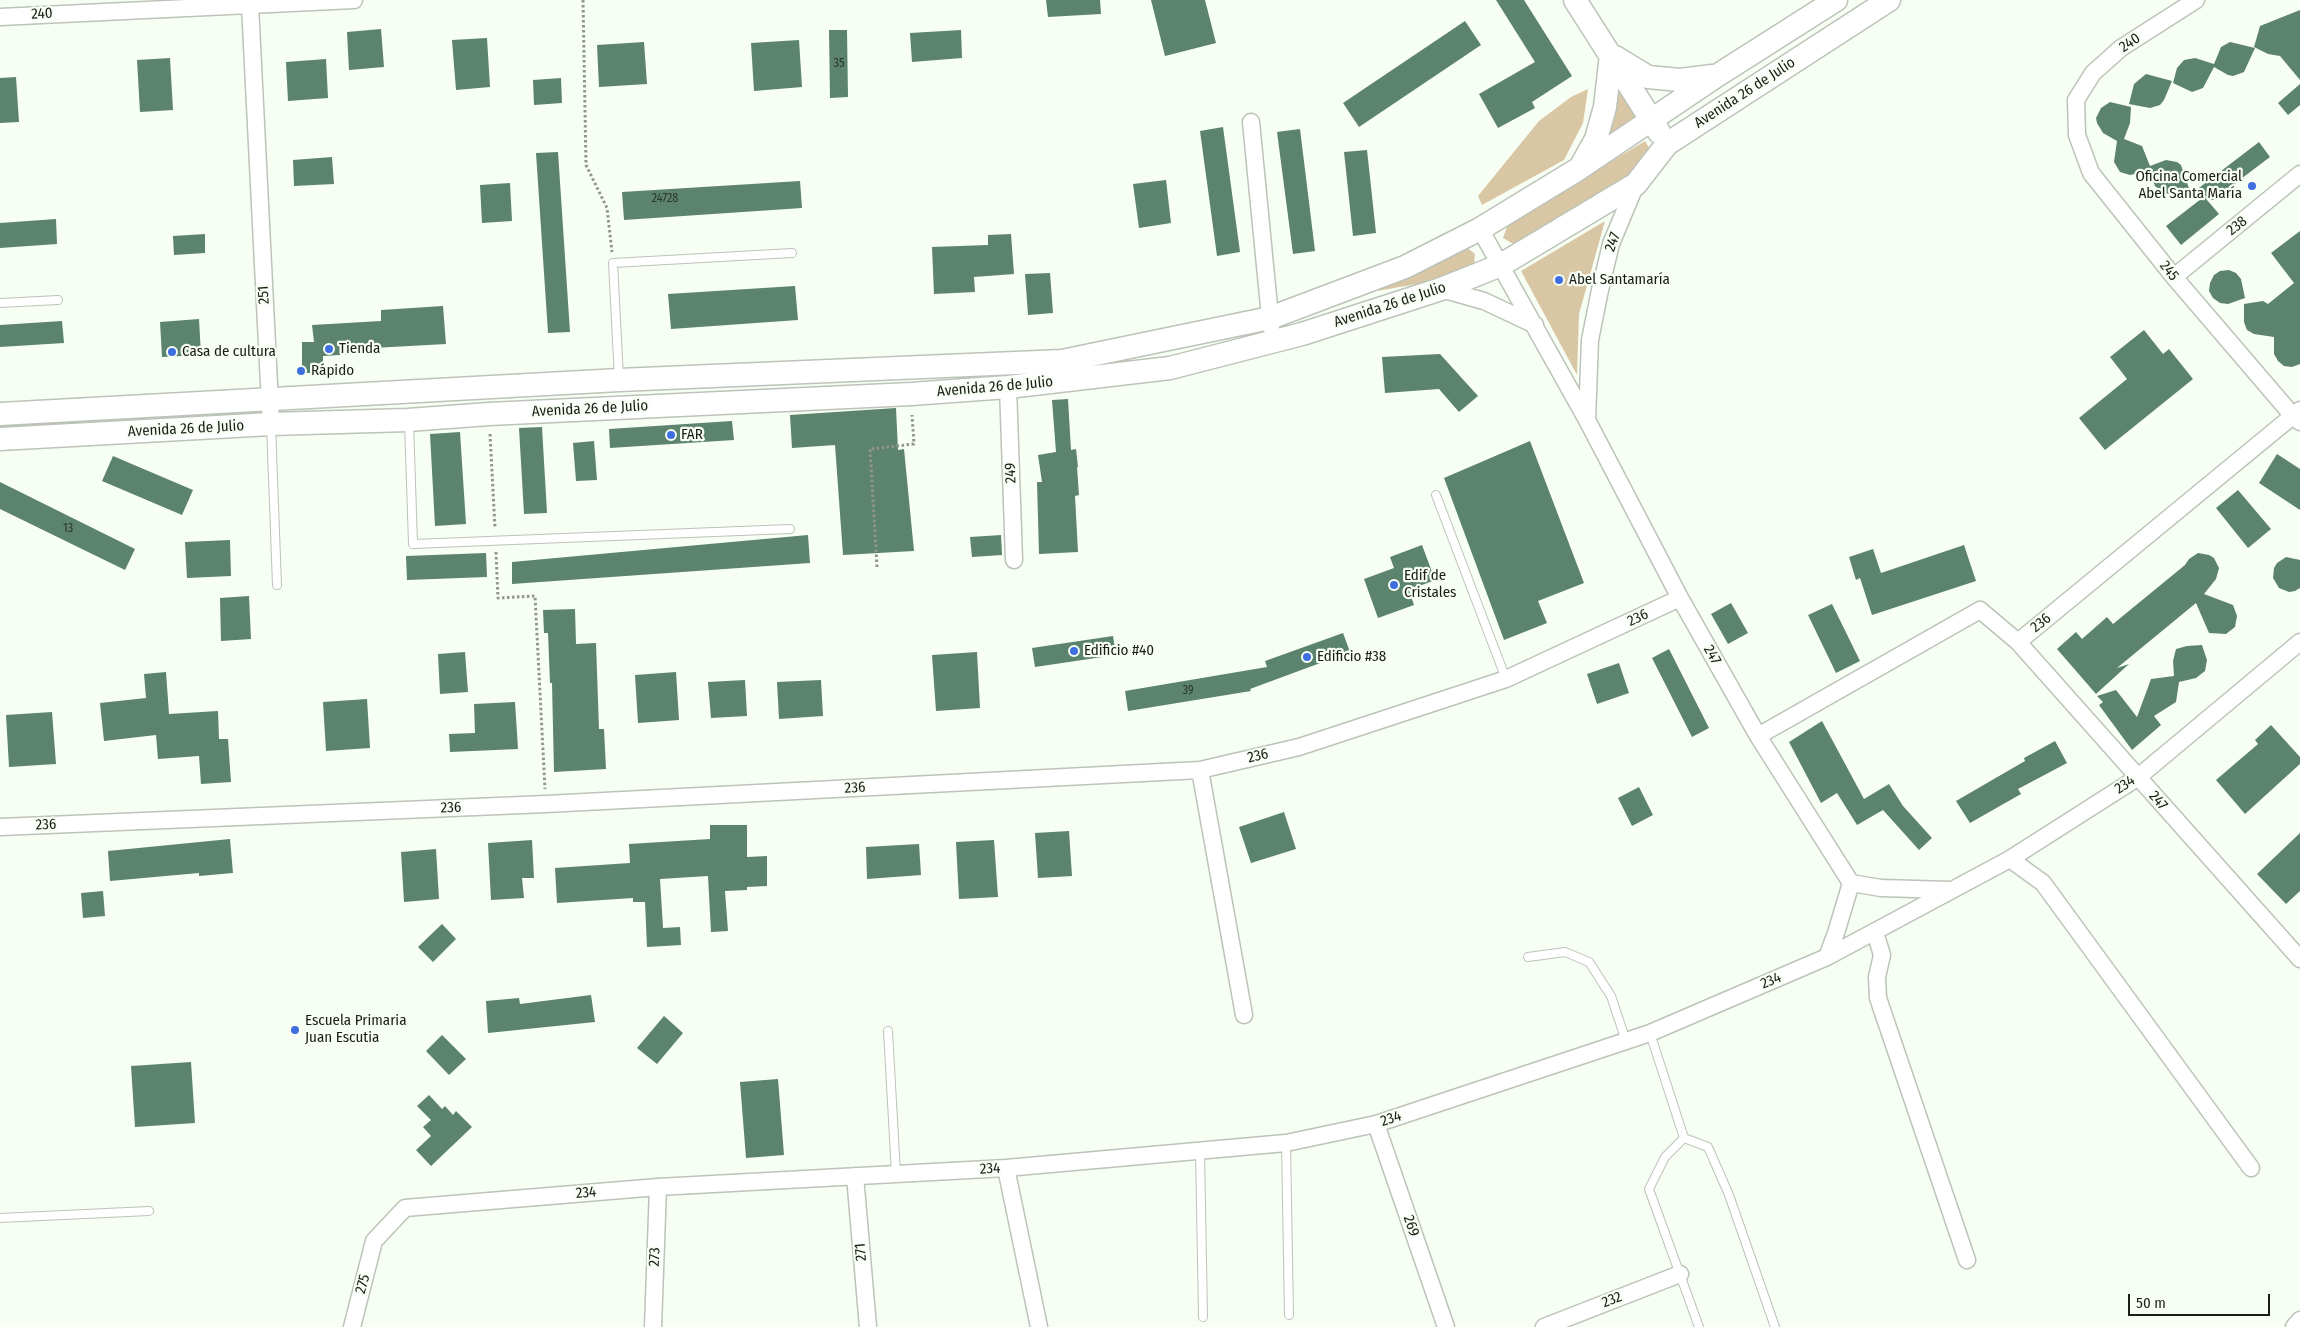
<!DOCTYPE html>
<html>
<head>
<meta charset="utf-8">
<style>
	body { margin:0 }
	#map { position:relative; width:2300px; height:1327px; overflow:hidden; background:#f7fef3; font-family:"Fira Sans Condensed",sans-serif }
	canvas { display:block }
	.scale { position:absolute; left:2128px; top:1294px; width:142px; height:22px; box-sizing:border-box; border:2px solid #1b1d19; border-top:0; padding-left:6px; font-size:15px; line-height:18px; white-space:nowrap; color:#1b1d19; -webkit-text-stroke:4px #f7fef3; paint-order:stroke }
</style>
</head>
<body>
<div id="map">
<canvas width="2300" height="1327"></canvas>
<div class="scale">50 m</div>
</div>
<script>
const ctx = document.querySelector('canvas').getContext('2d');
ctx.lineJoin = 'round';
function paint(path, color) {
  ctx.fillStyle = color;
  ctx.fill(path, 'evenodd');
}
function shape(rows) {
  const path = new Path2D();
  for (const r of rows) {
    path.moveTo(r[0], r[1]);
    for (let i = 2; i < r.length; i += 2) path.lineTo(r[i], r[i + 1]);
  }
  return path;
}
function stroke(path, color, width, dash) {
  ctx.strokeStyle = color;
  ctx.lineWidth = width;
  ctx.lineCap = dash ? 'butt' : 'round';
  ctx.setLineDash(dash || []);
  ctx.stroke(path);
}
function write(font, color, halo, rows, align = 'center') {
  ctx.font = font + ' "Fira Sans Condensed",sans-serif';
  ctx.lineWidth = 4.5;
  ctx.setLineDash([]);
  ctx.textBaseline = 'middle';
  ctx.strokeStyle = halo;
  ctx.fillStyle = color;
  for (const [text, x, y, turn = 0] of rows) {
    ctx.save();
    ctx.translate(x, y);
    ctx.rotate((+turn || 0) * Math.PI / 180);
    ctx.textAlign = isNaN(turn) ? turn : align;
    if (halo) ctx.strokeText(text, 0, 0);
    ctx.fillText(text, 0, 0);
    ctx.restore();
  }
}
paint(shape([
	[1588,89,1583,123,1564,160,1482,205,1478,196,1539,121,1571,97],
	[1620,90,1638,115,1608,137],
	[1645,141,1651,151,1619,185,1515,245,1503,238,1508,224],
	[1605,221,1579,314,1577,375,1521,271],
	[1466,247,1475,254,1474,265,1428,282,1377,291]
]), '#d9c6a4');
paint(shape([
	[1046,0,1100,0,1101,14,1048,17],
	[1151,0,1205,0,1216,43,1165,56],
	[1496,0,1524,0,1572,76,1532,102,1535,108,1498,128,1479,94,1535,62],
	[2300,10,2300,80,2280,56,2268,54,2254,47,2260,26],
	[1465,21,1481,45,1359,127,1343,103],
	[381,29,384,67,349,70,347,32],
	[829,30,847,30,848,97,830,98],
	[961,30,962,58,912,62,910,33],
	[487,38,490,87,456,90,452,40],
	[799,40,802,87,754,91,751,43],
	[644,42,647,84,599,87,597,45],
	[2230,42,2255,48,2244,72,2233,76,2228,75,2214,67,2203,88,2192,92,2173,83,2177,68,2184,60,2195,58,2214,64,2221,47],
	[170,58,173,110,140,112,137,60],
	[326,59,328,98,288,101,286,62],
	[2146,74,2172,81,2164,100,2160,105,2150,108,2129,104,2134,84],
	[16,77,19,122,0,123,0,78],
	[561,78,562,103,534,105,533,80],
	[2300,84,2300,105,2288,115,2278,103],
	[2110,102,2131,107,2130,123,2124,139,2142,146,2150,166,2166,160,2177,162,2181,165,2191,194,2259,142,2270,157,2213,200,2207,200,2219,214,2181,245,2166,226,2201,199,2164,193,2155,186,2149,171,2130,175,2120,172,2114,162,2117,141,2103,133,2097,123,2096,118,2101,108],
	[1223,127,1240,252,1217,256,1200,131],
	[1300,129,1315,251,1293,254,1277,132],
	[1367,150,1376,233,1353,236,1344,152],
	[558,152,570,332,548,333,536,153],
	[332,157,334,184,294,186,293,160],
	[1166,180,1171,223,1139,228,1133,184],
	[800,181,802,208,624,220,622,192],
	[510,183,512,221,482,223,480,185],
	[56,219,57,244,0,248,0,223],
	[2300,231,2300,364,2292,367,2284,366,2278,361,2274,354,2274,337,2254,334,2247,330,2244,322,2244,304,2263,301,2268,304,2294,283,2271,253],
	[205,234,205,253,174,255,173,236],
	[1011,234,1014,274,974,277,975,292,934,294,932,247,988,245,988,235],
	[2229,270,2236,273,2241,279,2245,298,2228,304,2220,303,2213,298,2209,291,2210,283,2214,275,2220,271],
	[1050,273,1053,313,1028,315,1025,274],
	[795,286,798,320,671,329,668,294],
	[443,306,446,344,355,349,356,354,323,356,323,373,302,373,302,342,314,342,312,325,381,321,381,310],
	[199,319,201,355,162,357,160,322],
	[62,321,64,343,0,347,0,325],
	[2144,330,2163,354,2169,349,2193,379,2105,450,2079,418,2127,379,2110,357],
	[1440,354,1478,396,1459,412,1439,389,1385,393,1382,357],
	[1068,399,1071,450,1076,449,1078,467,1077,467,1079,495,1075,496,1078,552,1039,554,1037,482,1042,482,1038,455,1056,452,1052,400],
	[896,408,898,450,904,449,914,551,843,555,835,445,792,448,790,415],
	[732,421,734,440,610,448,609,429],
	[542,427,547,513,524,514,519,428],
	[460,432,466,524,435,526,430,434],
	[594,441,597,480,576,481,573,443],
	[1530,441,1584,583,1538,601,1547,623,1504,640,1444,478],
	[2277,454,2300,469,2300,510,2259,483],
	[113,456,193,490,182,515,102,481],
	[0,482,135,549,125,570,0,509],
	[2238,490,2271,529,2248,548,2216,508],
	[808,535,810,563,512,584,512,562],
	[1001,535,1002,555,972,557,970,537],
	[230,540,231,576,187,578,185,542],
	[1422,545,1435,580,1409,590,1414,605,1378,618,1364,579,1394,568,1390,557],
	[1964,545,1976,581,1872,615,1860,578,1856,580,1849,557,1873,549,1881,573],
	[486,553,487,577,407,580,406,556],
	[2198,553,2209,555,2214,558,2219,568,2216,579,2204,594,2233,605,2237,616,2235,627,2226,634,2209,633,2196,603,2117,668,2129,664,2096,694,2057,649,2076,632,2082,639,2107,617,2113,624,2185,565,2189,559],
	[2286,557,2300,560,2300,588,2295,591,2289,592,2279,588,2273,578,2274,568,2277,563],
	[249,596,251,639,221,641,220,598],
	[1731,603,1748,633,1728,644,1711,614],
	[1832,604,1860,661,1836,673,1808,615],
	[575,609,576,644,596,643,599,729,604,729,606,769,554,772,552,683,550,683,548,633,544,633,543,610],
	[1343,633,1350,652,1250,689,1251,691,1128,711,1125,691,1267,667,1265,661],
	[1113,636,1116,655,1035,667,1032,648],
	[2202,645,2207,660,2205,671,2196,678,2179,682,2176,702,2154,716,2161,725,2132,750,2099,705,2103,702,2097,696,2116,690,2137,717,2151,679,2174,676,2173,661,2176,649,2187,646],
	[1669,649,1709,728,1692,737,1652,658],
	[465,652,468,692,440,694,438,654],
	[977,652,980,708,936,711,932,655],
	[1619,663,1629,693,1597,704,1587,674],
	[166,672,169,714,218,711,219,739,228,739,231,782,201,784,199,756,158,759,156,735,104,741,100,703,146,698,144,674],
	[676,672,679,720,638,723,635,675],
	[745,680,747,716,711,718,708,682],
	[821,680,823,716,779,719,777,682],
	[367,699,370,748,326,751,323,702],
	[515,702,518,749,450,752,449,734,475,733,474,704],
	[52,712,56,764,9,767,6,715],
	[1822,721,1864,799,1889,784,1903,806,1932,838,1919,850,1883,810,1857,825,1837,793,1821,803,1789,742],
	[2271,725,2300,757,2300,764,2245,814,2216,780,2258,744,2255,740],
	[2055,741,2067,763,2018,789,2021,794,1970,823,1956,801,2025,761,2024,758],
	[1639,787,1653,815,1632,826,1618,798],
	[1284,812,1296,849,1251,863,1239,827],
	[710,825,747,825,747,857,767,856,767,886,747,887,747,890,725,891,728,931,711,932,708,876,660,879,663,928,680,927,681,945,647,947,645,902,633,902,633,898,557,903,555,868,630,863,629,844,710,839],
	[1069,831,1072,876,1038,878,1035,833],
	[2300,833,2300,891,2286,904,2257,874],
	[230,839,233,873,199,876,199,873,110,881,108,851],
	[532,840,534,878,522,878,524,898,491,900,488,843],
	[994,840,998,897,959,899,956,842],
	[919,844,921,875,867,879,866,847],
	[436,849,439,899,404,902,401,852],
	[103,891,105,916,83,918,81,893],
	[442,924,456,939,433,962,418,947],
	[591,995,595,1022,488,1033,486,1001,519,998,520,1004],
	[664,1016,683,1033,657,1064,637,1048],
	[442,1035,466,1059,449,1075,426,1051],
	[191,1062,195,1123,135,1127,131,1066],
	[778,1079,784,1155,746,1158,740,1082],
	[429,1095,442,1109,445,1106,453,1115,456,1111,472,1127,431,1166,416,1150,431,1136,423,1127,431,1120,417,1106]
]), '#5c836e');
const lane = shape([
	[0,303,58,300],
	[619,378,613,263,792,253],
	[409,422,413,544,790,529],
	[271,425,277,585],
	[1436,495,1506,679],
	[1528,957,1565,952,1589,962,1611,996,1626,1041],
	[888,1031,896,1174],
	[1650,1033,1684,1138,1708,1147,1729,1195,1775,1327],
	[1684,1138,1665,1157,1649,1189,1699,1327],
	[1286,1143,1289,1315],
	[1200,1151,1203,1317],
	[0,1218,149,1211]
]);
const street = shape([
	[2196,0,2121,48,2093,73,2076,100,2077,135,2091,173,2174,277,2293,416,2300,422],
	[250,5,271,424],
	[0,17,354,0],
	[1251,122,1271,327],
	[1480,229,1587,420,1680,598,1758,736,1851,883,1836,933,1827,957],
	[2174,277,2300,174],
	[1441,289,1484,301,1535,325],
	[1008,387,1014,560],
	[1587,420,1590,340,1600,290,1611,244,1636,184],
	[2018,642,2300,410],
	[1758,736,1980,610,2018,642,2300,959],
	[1200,770,1244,1015],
	[0,827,546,804,1200,770,1299,747,1506,679,1680,598],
	[2010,859,2043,883,2251,1168],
	[1851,883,1881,888,1950,890],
	[1875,932,1882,955,1877,977,1878,998,1967,1260],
	[1376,1124,1446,1327],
	[1006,1168,1039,1327],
	[855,1176,868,1327],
	[352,1327,374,1241,405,1208,658,1187,1006,1168,1286,1143,1376,1124,1650,1033,1827,957,2010,859,2137,778,2300,642],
	[653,1327,658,1187],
	[1544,1327,1680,1274],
	[2294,1327,2300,1320]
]);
const secondary = shape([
	[1575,0,1659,132],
	[1615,57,1648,77,1680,80,1712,76],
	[1581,166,1596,139,1605,107,1611,55],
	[0,414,619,380,1062,361,1270,318,1405,267,1480,229,1580,168,1718,75,1836,0],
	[0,439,271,424,408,420,489,414,911,394,1008,387,1170,368,1302,334,1441,289,1501,265,1636,184,1667,144,1889,0]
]);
stroke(lane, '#bcc3b8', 10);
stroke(street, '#bcc3b8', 19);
stroke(secondary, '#bcc3b8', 25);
stroke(shape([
	[583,0,586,165,607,208,612,252],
	[490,434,495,528],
	[496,552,498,598,535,596,545,789],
	[877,567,870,449,914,444,912,415]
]), '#91958e', 3, [2.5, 2.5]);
stroke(lane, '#fff', 8);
stroke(street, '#fff', 16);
stroke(secondary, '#fff', 22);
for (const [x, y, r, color] of [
	[2252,186,5,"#3e6edf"],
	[1559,280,5,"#3e6edf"],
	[329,349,5,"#3e6edf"],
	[172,352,5,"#3e6edf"],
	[301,371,5,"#3e6edf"],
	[671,435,5,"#3e6edf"],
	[1394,585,5,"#3e6edf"],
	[1074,651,5,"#3e6edf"],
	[1307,657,5,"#3e6edf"],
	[295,1030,5,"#3e6edf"]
]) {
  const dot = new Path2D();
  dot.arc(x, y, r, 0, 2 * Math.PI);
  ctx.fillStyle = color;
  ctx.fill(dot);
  stroke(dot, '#f7fef3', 2);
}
write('12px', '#2b362e', null, [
	["35",839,64],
	["24728",665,199],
	["13",68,529],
	["39",1188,691]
]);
write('15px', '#1b1d19', '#f7fef3', [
	["240",42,14,-3],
	["240",2130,43,-34],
	["Avenida 26 de Julio",1745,93,-33],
	["238",2237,226,-39],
	["247",1613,242,-71],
	["245",2169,271,51],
	["251",264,295,-93],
	["Avenida 26 de Julio",1390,305,-18],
	["Avenida 26 de Julio",995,387,-5],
	["Avenida 26 de Julio",590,409,-3],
	["Avenida 26 de Julio",186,429,-3],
	["249",1011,473,-92],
	["236",1638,618,-25],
	["236",2041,623,-39],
	["247",1712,655,60],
	["236",1258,756,-13],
	["234",2125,785,-33],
	["236",855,788,-3],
	["247",2158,801,48],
	["236",451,808,-2],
	["236",46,825,-2],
	["234",1771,981,-23],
	["234",1391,1119,-18],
	["234",990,1169,-3],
	["234",586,1193,-5],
	["269",1411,1226,71],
	["271",861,1252,-95],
	["273",655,1257,-88],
	["275",363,1284,-75],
	["232",1612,1300,-21]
]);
write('15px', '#1b1d19', '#f7fef3', [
	["Oficina Comercial",2242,177,"right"],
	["Abel Santa María",2242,194,"right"],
	["Abel Santamaría",1569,280],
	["Tienda",339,349],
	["Casa de cultura",182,352],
	["Rápido",311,371],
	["FAR",681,435],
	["Edif de",1404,576],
	["Cristales",1404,593],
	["Edificio #40",1084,651],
	["Edificio #38",1317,657],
	["Escuela Primaria",305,1021],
	["Juan Escutia",305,1038]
], 'left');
</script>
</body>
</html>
